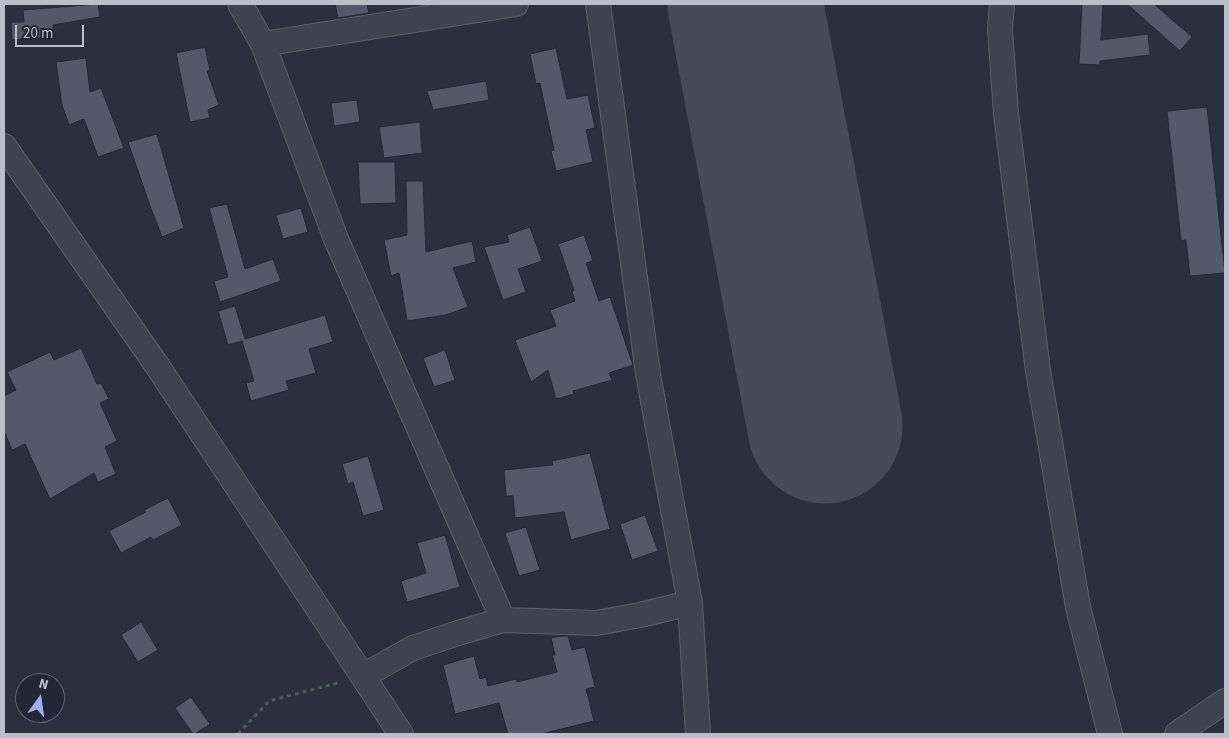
<!DOCTYPE html>
<html>
<head>
<meta charset="utf-8">
<style>
	body { margin:0 }
	#map { position:relative; width:1229px; height:738px; overflow:hidden; background:#2a3040; font-family:"Source Sans 3",sans-serif }
	canvas { display:block }
	.frame { position:absolute; inset:0; border:5px solid #babeca; pointer-events:none }
	.north { position:absolute; left:15px; top:673px; width:50px; height:50px; box-sizing:border-box; background:#222735; border:1px solid #5f6371; border-radius:50%; rotate:14deg; font-size:14px; font-weight:700; line-height:20px; text-align:center; color:#babeca }
	.north::after { content:''; display:block; margin:auto; width:18px; height:22px; background:#9db0ed; clip-path:polygon(50% 0,100% 100%,50% 72%,0 100%) }
	.scale { position:absolute; left:15px; top:25px; width:69px; height:22px; box-sizing:border-box; border:2px solid #babeca; border-top:0; padding-left:6px; font-size:15px; line-height:18px; white-space:nowrap; color:#babeca; -webkit-text-stroke:4px #222735; paint-order:stroke }
</style>
</head>
<body>
<div id="map">
<canvas width="1229" height="738"></canvas>
<div class="frame"></div>
<div class="north">N</div>
<div class="scale">20 m</div>
</div>
<script>
const ctx = document.querySelector('canvas').getContext('2d');
ctx.lineJoin = 'round';
function shape(rows) {
  const path = new Path2D();
  for (const r of rows) {
    path.moveTo(r[0], r[1]);
    for (let i = 2; i < r.length; i += 2) path.lineTo(r[i], r[i + 1]);
  }
  return path;
}
function stroke(path, color, width, dash) {
  ctx.strokeStyle = color;
  ctx.lineWidth = width;
  ctx.lineCap = dash ? 'butt' : 'round';
  ctx.setLineDash(dash || []);
  ctx.stroke(path);
}
function paint(path, color) {
  ctx.fillStyle = color;
  ctx.fill(path, 'evenodd');
}
stroke(shape([
	[745,4,825,426]
]), '#454b5b', 155);
const building = shape([
	[98,4,100,17,53,25,54,37,12,40,11,22,24,22,23,10,98,4],
	[335,4,367,4,369,13,338,18,335,4],
	[1082,4,1103,4,1101,40,1148,34,1150,55,1100,61,1100,65,1079,64,1082,4],
	[1127,4,1154,4,1192,37,1180,51,1127,4],
	[205,47,210,70,207,71,219,105,208,110,210,118,190,122,176,53,205,47],
	[556,48,567,99,588,95,595,128,586,130,593,162,556,171,551,151,554,150,540,83,536,84,530,54,556,48],
	[86,58,90,92,101,88,124,148,98,157,84,119,69,125,62,105,56,62,86,58],
	[486,81,489,100,433,110,427,91,486,81],
	[357,100,360,122,334,126,331,103,357,100],
	[1207,107,1225,273,1190,276,1186,240,1181,241,1167,111,1207,107],
	[420,122,422,153,384,158,379,127,420,122],
	[157,134,184,228,162,237,150,206,128,142,157,134],
	[358,162,395,162,396,203,360,204,358,162],
	[406,181,423,181,426,252,472,241,476,262,453,268,468,307,446,315,407,321,399,273,391,276,384,240,407,235,406,181],
	[227,204,245,269,273,259,281,281,220,302,214,281,228,277,209,208,227,204],
	[301,208,308,232,283,239,276,215,301,208],
	[530,227,542,261,518,269,526,292,503,300,484,247,509,242,507,235,530,227],
	[584,235,593,261,586,263,599,301,610,297,633,365,609,373,612,380,573,391,574,394,556,399,548,370,531,382,515,340,556,326,550,310,575,301,572,291,574,291,558,244,584,235],
	[235,306,245,339,325,315,333,342,309,349,316,373,286,381,289,390,251,401,246,383,254,381,242,341,228,345,218,311,235,306],
	[81,348,97,384,101,383,109,399,100,403,117,441,105,447,116,474,98,482,94,473,50,499,25,444,12,450,4,431,4,396,16,390,7,372,50,352,54,360,81,348],
	[445,350,455,380,434,387,423,358,445,350],
	[590,453,610,529,571,540,564,512,515,518,513,496,506,496,504,470,553,465,552,461,590,453],
	[368,456,384,510,363,516,353,482,348,484,342,464,368,456],
	[168,498,182,525,153,540,151,537,121,553,109,531,146,512,144,510,168,498],
	[645,515,658,551,632,560,620,524,645,515],
	[526,527,540,570,519,576,505,533,526,527],
	[445,535,460,587,407,602,401,581,426,573,417,543,445,535],
	[141,622,158,650,138,662,121,635,141,622],
	[562,636,568,636,572,650,585,647,595,687,586,689,594,721,541,734,508,734,499,703,455,714,443,665,474,656,480,679,486,677,488,686,516,679,517,682,557,672,552,655,555,655,551,638,562,636],
	[191,697,210,724,195,734,193,734,175,708,191,697]
]);
paint(building, '#53596a');
stroke(building, '#242937', 1);
const minor = shape([
	[240,4,263,44,336,239,503,620],
	[598,4,648,374,690,603,698,734],
	[1002,4,1000,29,1006,114,1038,371,1078,607,1110,734],
	[263,44,516,4],
	[4,146,156,364,401,734],
	[363,676,413,648,458,633,503,620,596,623,640,615,690,603],
	[1177,734,1225,701]
]);
stroke(minor, '#5b606d', 26);
stroke(shape([
	[238,734,269,701,341,682]
]), '#4c5a5f', 3, [4, 4]);
stroke(minor, '#3e4350', 24);
</script>
</body>
</html>
